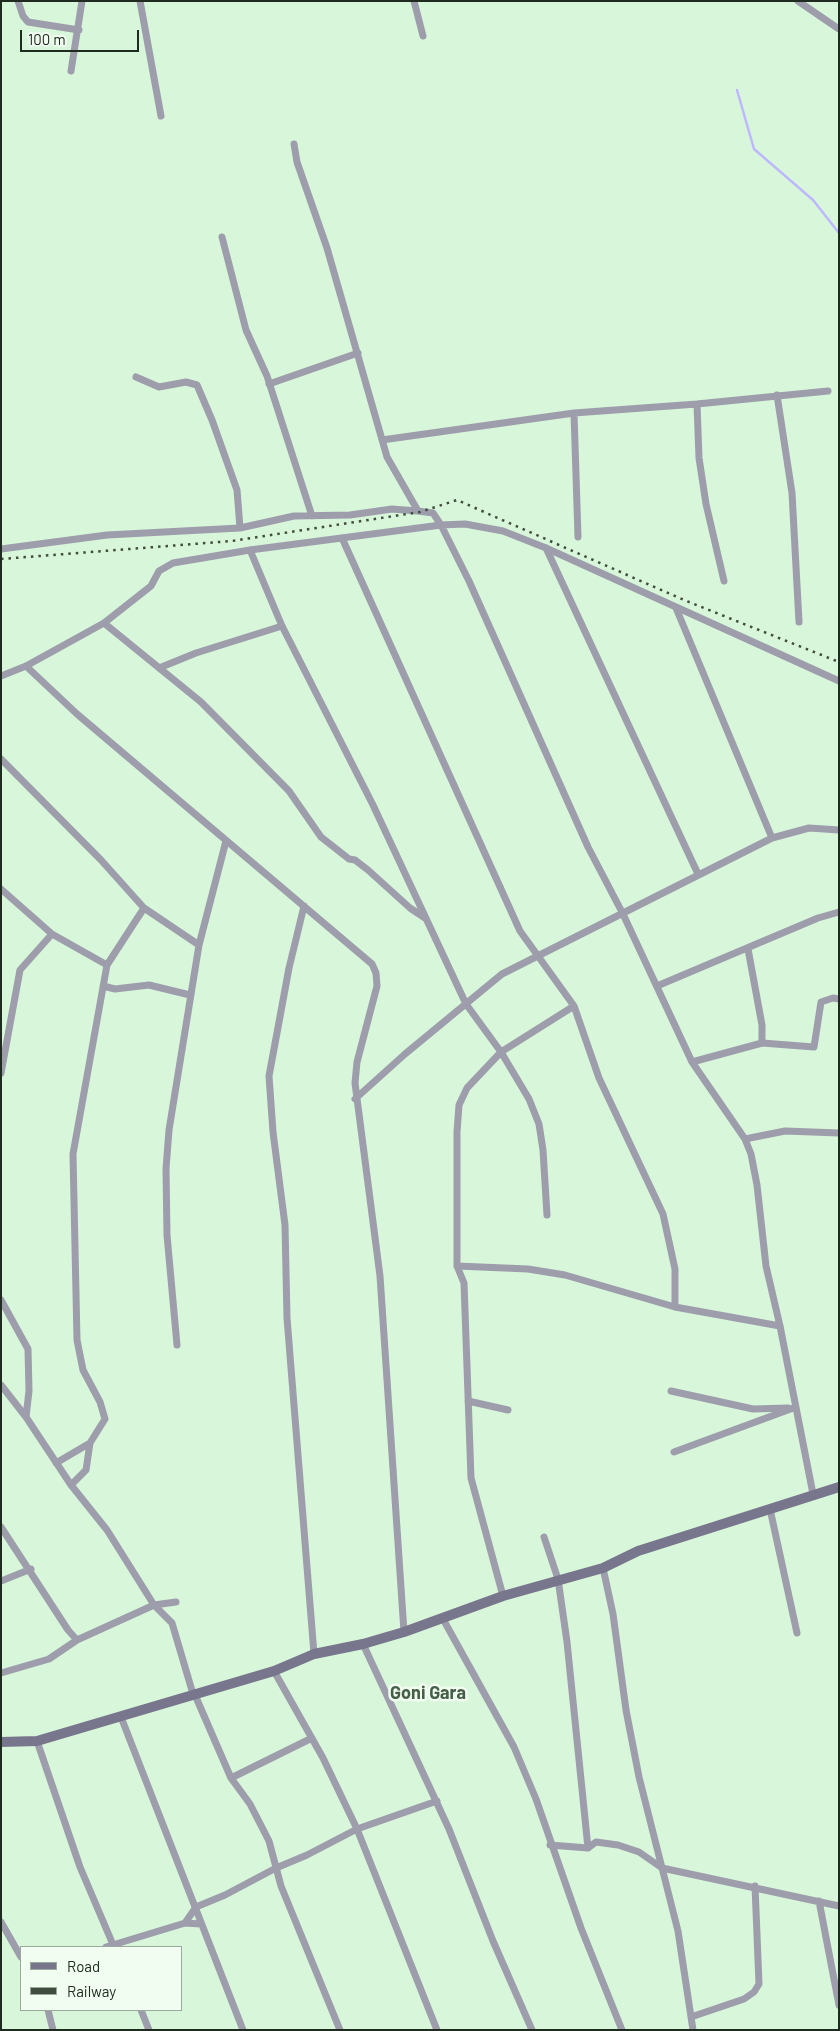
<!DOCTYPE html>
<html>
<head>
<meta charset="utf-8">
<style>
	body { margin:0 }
	#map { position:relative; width:840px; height:2031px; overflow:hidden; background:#d8f6da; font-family:Barlow,sans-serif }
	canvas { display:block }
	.frame { position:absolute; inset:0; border:2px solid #202b20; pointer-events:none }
	.legend { position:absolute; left:20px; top:1946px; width:162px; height:65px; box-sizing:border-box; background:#f2fdf2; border:1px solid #9ea99e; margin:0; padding:6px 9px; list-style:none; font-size:15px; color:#202b20 }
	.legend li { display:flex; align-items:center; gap:10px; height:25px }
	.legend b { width:25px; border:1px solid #9ea99e }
	.scale { position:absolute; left:20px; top:30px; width:119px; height:22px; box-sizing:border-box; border:2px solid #202b20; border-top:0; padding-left:6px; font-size:15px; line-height:18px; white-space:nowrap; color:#202b20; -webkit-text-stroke:4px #f2fdf2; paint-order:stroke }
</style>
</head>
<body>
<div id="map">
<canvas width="840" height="2031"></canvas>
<div class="frame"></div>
<ul class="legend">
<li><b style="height:6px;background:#78768c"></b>Road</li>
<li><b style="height:6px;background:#3f4d3f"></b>Railway</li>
</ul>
<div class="scale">100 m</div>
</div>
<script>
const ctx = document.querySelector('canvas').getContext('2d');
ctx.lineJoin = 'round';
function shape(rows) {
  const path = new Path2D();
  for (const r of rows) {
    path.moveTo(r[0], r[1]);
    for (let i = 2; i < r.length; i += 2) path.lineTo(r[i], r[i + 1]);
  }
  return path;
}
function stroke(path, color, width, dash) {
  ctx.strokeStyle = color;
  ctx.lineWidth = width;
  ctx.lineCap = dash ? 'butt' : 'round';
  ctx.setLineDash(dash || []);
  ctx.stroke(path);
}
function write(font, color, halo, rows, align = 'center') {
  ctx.font = font + ' Barlow,sans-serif';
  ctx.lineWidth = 5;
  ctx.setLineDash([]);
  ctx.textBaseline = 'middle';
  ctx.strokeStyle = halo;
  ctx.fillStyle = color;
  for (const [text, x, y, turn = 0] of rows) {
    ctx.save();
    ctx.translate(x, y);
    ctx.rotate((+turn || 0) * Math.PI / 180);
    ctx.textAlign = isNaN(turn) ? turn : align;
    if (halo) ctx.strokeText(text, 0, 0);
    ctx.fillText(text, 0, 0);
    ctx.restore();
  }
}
stroke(shape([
	[737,90,754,149,813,200,839,233]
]), '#beb8fe', 2.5);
stroke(shape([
	[18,1,23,16,28,22,79,30],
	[140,1,161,116],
	[414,1,423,36],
	[798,1,839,29],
	[71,71,82,1],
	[294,144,297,162,327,248,387,457,418,511,433,513,441,525,469,581,588,847,623,914,692,1062,745,1139,751,1154,757,1185,766,1266,780,1326,813,1494],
	[222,237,246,330,267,376,312,516],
	[136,377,159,387,186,382,197,385,212,420,237,490,240,528],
	[269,384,358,353],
	[777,395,792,493,799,622],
	[697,404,699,458,706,504,724,581],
	[574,413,578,537],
	[382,440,574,413,697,404,828,391],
	[342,538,520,931,574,1006,599,1078,663,1214,675,1269,675,1307],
	[546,548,698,874],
	[1,549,107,535,240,528,294,516,350,515,392,509,418,511],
	[250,550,282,626,373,805,466,1004,501,1052,529,1099,539,1124,543,1150,547,1215],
	[676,608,772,838],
	[104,623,201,702,289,791,321,837,349,859,355,860,368,870,410,908,425,918],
	[26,666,77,714,372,964,376,973,377,986,357,1062,355,1083,380,1276,404,1632],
	[159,668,196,653,282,626],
	[1,676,26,666,104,623,151,586,159,571,173,563,250,550,441,525,465,524,503,531,546,548,839,681],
	[1,759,101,860,144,908,199,945],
	[1,889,52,934,107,965],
	[304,906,289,968,269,1076,273,1132,285,1225,287,1318,314,1654],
	[748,949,762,1025,762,1043],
	[103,986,115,989,149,985,190,995],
	[657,986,818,918,839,912],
	[692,1062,762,1043,814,1047,821,1002,833,998,839,999],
	[1,1073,20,970,52,934],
	[355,1099,405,1054,502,974,772,838,809,828,839,830],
	[745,1139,785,1131,839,1133],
	[457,1266,528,1269,565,1275,675,1307,780,1326],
	[1,1300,28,1349,29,1391,26,1417],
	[177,1345,167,1235,166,1169,169,1130,199,945,226,841],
	[1,1385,26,1417,71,1485,107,1530,154,1605,172,1623,193,1694],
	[671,1391,753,1409,788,1408],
	[468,1401,508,1410],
	[674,1452,796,1407],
	[56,1463,90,1443],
	[71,1485,86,1470,90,1443,105,1419,100,1402,83,1370,77,1340,73,1154,107,965,144,908],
	[770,1509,797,1633],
	[1,1527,68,1630,77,1640],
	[544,1537,558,1579,567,1642,588,1848],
	[603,1568,613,1614,626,1710,639,1777,678,1931,693,2030],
	[1,1581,31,1569],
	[503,1596,471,1478,464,1283,457,1266,457,1132,459,1105,467,1088,501,1052,574,1006],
	[443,1619,514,1747,536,1799,581,1928,622,2030],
	[363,1644,449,1829,493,1941,532,2030],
	[274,1671,323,1758,357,1829,437,2030],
	[1,1673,49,1659,77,1640,154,1605,176,1602],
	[195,1695,231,1778,250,1804,269,1841,281,1886,340,2030],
	[121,1717,243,2030],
	[37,1741,80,1867,114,1947],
	[231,1778,312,1738],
	[550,1845,588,1848,596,1842,618,1845,639,1852,662,1868,839,1906],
	[819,1901,839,2005],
	[1,1922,21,1957],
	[185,1923,196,1907,225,1895,276,1868,307,1855,357,1829,437,1801],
	[106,1947,185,1923,201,1924],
	[48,2010,53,2030],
	[141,2010,149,2030],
	[691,2017,744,1999,754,1992,759,1984,755,1886]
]), '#9d9dac', 7);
stroke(shape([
	[1,1742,37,1741,274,1671,314,1654,363,1644,404,1632,503,1596,603,1568,638,1551,839,1487]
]), '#78768c', 10);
stroke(shape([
	[1,559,232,541,420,512,457,500,684,600,839,662]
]), '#3f4d3f', 2.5, [2.5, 5]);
write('bold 18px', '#465f48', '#f2fdf2', [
	["Goni Gara",428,1693]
]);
</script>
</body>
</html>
